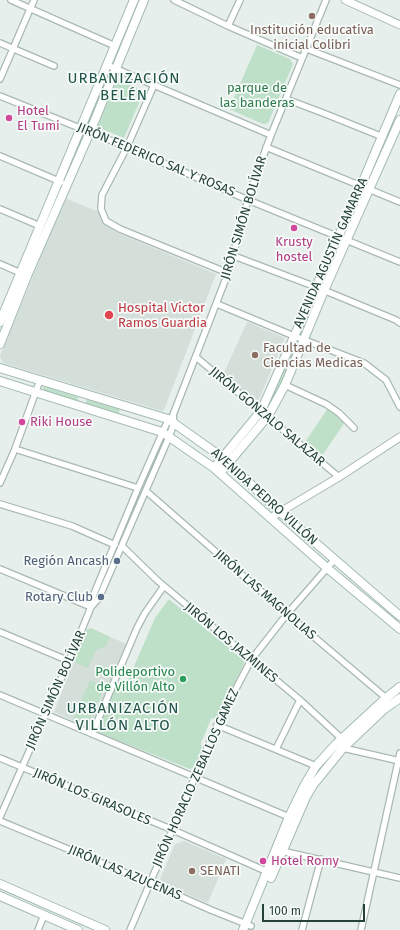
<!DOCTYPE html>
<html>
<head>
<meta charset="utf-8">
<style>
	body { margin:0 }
	#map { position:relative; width:400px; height:930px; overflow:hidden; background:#e6efeb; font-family:"Fira Sans",sans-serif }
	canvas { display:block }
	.scale { position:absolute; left:262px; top:904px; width:103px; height:18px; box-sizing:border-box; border:2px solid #24423a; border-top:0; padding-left:5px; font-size:12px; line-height:14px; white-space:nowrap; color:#24423a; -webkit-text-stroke:3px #f7fbf9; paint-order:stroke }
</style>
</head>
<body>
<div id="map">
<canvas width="400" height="930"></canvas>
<div class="scale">100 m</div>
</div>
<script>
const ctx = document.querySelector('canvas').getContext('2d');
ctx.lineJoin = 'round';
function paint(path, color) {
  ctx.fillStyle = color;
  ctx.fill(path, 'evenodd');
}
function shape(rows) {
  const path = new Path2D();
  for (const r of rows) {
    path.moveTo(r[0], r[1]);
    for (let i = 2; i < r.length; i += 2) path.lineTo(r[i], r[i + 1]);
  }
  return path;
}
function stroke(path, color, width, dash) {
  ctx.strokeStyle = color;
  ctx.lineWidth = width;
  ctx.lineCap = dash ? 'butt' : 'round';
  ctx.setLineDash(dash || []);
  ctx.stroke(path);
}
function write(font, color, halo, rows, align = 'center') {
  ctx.font = font + ' "Fira Sans",sans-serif';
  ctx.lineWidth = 3.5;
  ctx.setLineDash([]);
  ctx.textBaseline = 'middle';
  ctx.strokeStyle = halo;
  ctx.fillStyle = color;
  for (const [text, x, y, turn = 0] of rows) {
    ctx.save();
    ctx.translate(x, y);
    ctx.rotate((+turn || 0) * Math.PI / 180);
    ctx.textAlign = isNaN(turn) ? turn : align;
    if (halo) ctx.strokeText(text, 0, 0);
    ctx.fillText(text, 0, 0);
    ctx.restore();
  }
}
paint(shape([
	[65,198,99,212,102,219,109,227,118,233,216,274,164,410,162,411,3,363,0,356],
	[247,322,285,338,257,404,223,375],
	[91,628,126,644,91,726,88,727,54,712,86,630],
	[184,841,226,859,208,903,163,884,160,879,175,844]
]), '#d4dfda');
paint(shape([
	[257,45,290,59,293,64,268,123,263,124,229,109],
	[117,79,144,91,124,138,97,127],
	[295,343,299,344,269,411,265,409],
	[44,386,78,397,77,403,42,392],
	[87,399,120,409,118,415,85,405],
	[328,408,345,422,322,456,305,442],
	[168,600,170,600,244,660,244,664,218,717,211,719,201,743,202,750,195,768,190,769,97,732,118,682,126,685,155,618],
	[91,628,110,637,106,646,96,650,88,668,74,662,86,630],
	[90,680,105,686,87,727,73,720]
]), '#bfe0c8');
const minor = shape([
	[11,0,115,46],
	[174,0,228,26,302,58],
	[228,26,240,0],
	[0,43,54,66],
	[307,49,400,85],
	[107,65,271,135],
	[0,79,34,0],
	[154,85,127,147,102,195,101,209,106,221,120,229,228,273],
	[0,96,127,147,248,200,400,262],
	[286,99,323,113,383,137],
	[266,147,400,202],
	[0,156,61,182],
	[0,209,40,226],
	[234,256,316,287,396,320,400,323],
	[0,264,23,274],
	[217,304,294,336,364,363,386,380,400,407],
	[196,357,339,477],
	[285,385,326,404,339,413,354,428],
	[15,449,138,488],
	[0,483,15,449,40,380],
	[146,491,287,614,386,698],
	[0,504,72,526,115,545],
	[122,546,158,581,300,700,342,739],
	[0,569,91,607],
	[91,607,99,598,169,437,174,423,173,415,228,273,250,192,271,135,326,0],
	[0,632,69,661],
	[0,695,289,817],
	[217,725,316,766],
	[92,734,137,628,145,613,164,586],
	[343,748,400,761],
	[276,749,300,700],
	[0,758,173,830,268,872],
	[0,817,69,661,91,607,93,596,138,488,169,418],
	[0,821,150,883,211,910,251,926],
	[282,851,400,878],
	[38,930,44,915],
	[130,930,217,725,251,660,287,614,335,559],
	[302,930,321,859],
	[361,930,400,753]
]);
const tertiary = shape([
	[345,0,400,25],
	[270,518,339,477,400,437]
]);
const secondary = shape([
	[0,322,134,0],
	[0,344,27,276,90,132,144,0],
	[0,368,168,419,223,458,280,512,400,616],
	[0,381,162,432,214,468,327,568,400,629],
	[214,468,261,411,361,186,400,94],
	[220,473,268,416,285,385,323,293,400,120],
	[271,878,306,797,313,785,343,748,383,710,400,698],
	[0,884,105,930],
	[0,896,78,930],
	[243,930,289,817,305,784,316,766,336,744,386,698,400,687]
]);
stroke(minor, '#a8b8b2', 8);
stroke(tertiary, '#a8b8b2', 9);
stroke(secondary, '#a4bbb3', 10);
stroke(minor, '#fff', 5.5);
stroke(tertiary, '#fff', 7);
stroke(secondary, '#fff', 8);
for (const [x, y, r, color] of [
	[312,16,4,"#8d6e63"],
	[9,118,4,"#d1479c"],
	[294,228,4,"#d1479c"],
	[109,315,5,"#e0444e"],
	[255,355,4,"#8d6e63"],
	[22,422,4,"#d1479c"],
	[117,561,4,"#5c6f8a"],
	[101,597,4,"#5c6f8a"],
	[183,679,4,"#2e9e5b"],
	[263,861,4,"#d1479c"],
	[192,871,4,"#8d6e63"]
]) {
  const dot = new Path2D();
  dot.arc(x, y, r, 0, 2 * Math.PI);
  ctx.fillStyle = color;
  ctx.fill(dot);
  stroke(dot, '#f7fbf9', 1.5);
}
write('13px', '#785e54', '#f7fbf9', [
	["Institución educativa",312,30,"center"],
	["inicial Colibri",312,45,"center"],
	["Facultad de",263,348],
	["Ciencias Medicas",263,363],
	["SENATI",200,871]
], 'left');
write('13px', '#2d7a4b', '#f7fbf9', [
	["parque de",257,88],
	["las banderas",257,103]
]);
write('13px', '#b23c85', '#f7fbf9', [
	["Hotel",17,111],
	["El Tumi",17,126],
	["Krusty",294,242,"center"],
	["hostel",294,257,"center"],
	["Riki House",30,422],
	["Hotel Romy",271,861]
], 'left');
write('13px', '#24423a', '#f7fbf9', [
	["JIRÓN FEDERICO SAL Y ROSAS",156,160,23],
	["JIRÓN SIMÓN BOLÍVAR",244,218,-73],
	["AVENIDA AGUSTÍN GAMARRA",331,253,-66],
	["JIRÓN GONZALO SALAZAR",267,417,40],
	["AVENIDA PEDRO VILLÓN",264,497,42],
	["JIRÓN LAS MAGNOLIAS",265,595,41],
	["JIRÓN LOS JAZMINES",231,643,40],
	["JIRÓN SIMÓN BOLÍVAR",56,690,-66],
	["JIRÓN HORACIO ZEBALLOS GAMEZ",196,778,-66],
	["JIRÓN LOS GIRASOLES",92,797,23],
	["JIRÓN LAS AZUCENAS",125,873,23]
]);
write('13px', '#be3a42', '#f7fbf9', [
	["Hospital Víctor",118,308],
	["Ramos Guardia",118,323]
], 'left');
write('13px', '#4e5e75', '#f7fbf9', [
	["Región Ancash",109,561],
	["Rotary Club",93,597]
], 'right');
write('13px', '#27864d', '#f7fbf9', [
	["Polideportivo",175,672],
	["de Villón Alto",175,687]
], 'right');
ctx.letterSpacing = '1px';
write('15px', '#1f5548', '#f7fbf9', [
	["URBANIZACIÓN",124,79],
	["BELÉN",124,96],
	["URBANIZACIÓN",123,709],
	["VILLÓN ALTO",123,726]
]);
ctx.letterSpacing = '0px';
</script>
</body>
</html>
